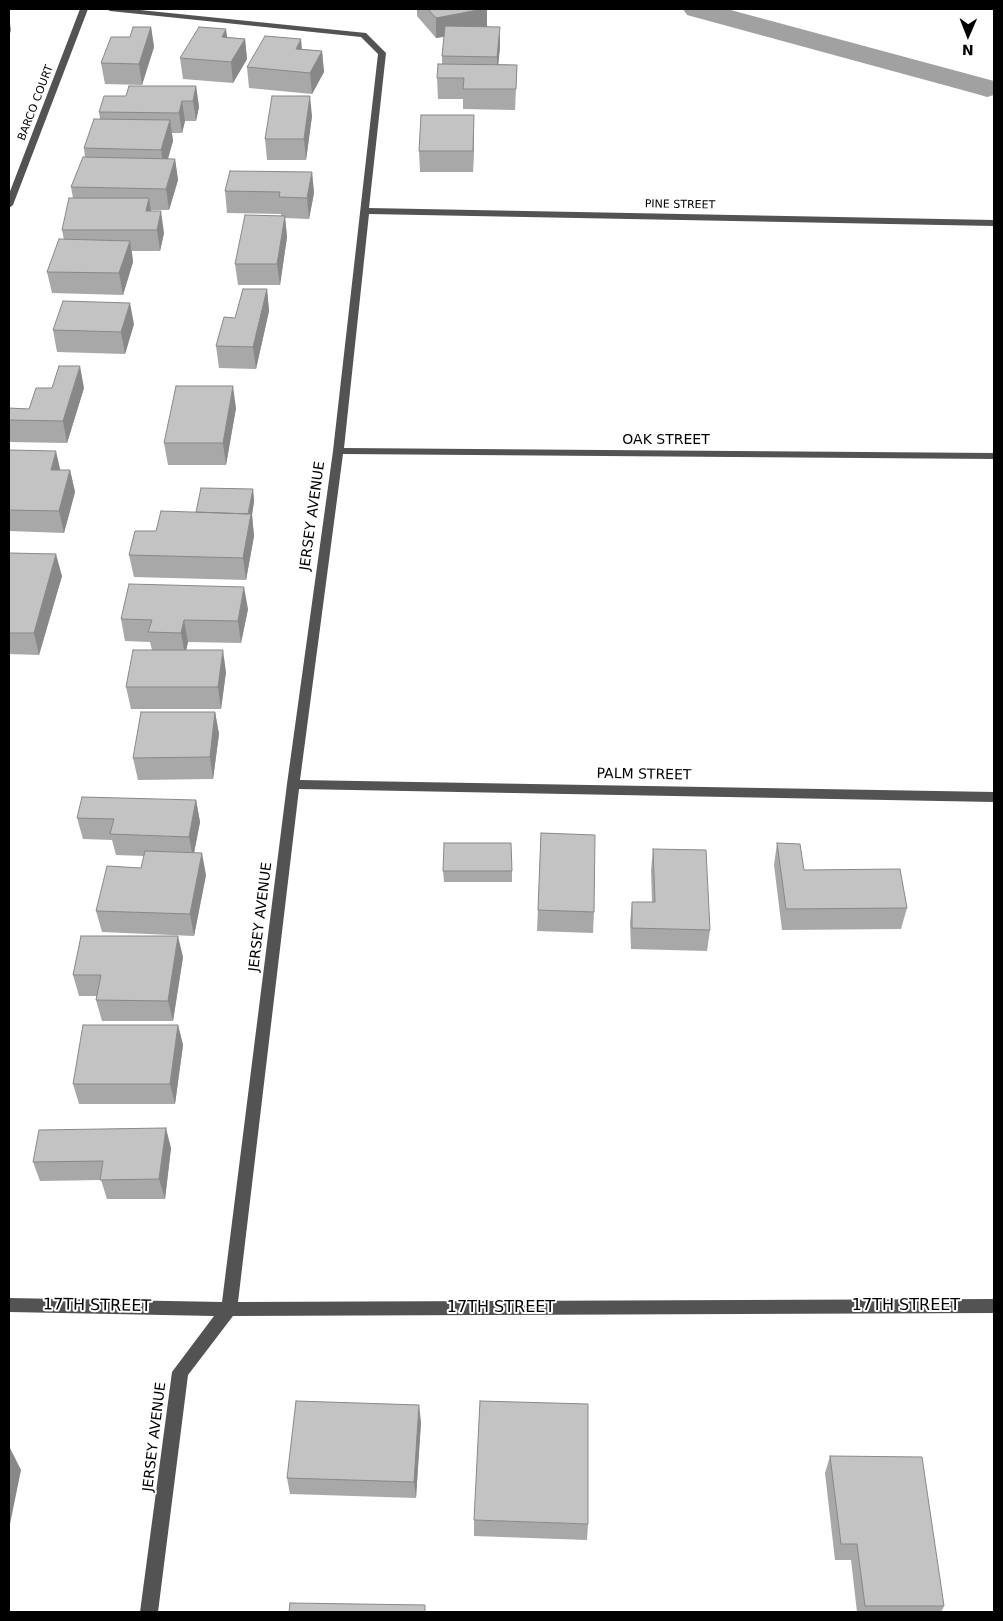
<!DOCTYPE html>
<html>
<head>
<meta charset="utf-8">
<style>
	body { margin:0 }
	#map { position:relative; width:1003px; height:1621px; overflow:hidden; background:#fff; font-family:"DejaVu Sans",sans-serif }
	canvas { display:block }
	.frame { position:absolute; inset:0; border:10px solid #000; pointer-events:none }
	.north { position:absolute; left:943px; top:10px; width:50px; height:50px; -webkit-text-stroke:4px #fff; paint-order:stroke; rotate:181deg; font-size:14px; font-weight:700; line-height:20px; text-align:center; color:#000 }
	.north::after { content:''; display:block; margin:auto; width:18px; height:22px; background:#000; clip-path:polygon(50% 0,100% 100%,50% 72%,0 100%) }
</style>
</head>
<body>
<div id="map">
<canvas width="1003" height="1621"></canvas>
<div class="frame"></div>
<div class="north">N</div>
</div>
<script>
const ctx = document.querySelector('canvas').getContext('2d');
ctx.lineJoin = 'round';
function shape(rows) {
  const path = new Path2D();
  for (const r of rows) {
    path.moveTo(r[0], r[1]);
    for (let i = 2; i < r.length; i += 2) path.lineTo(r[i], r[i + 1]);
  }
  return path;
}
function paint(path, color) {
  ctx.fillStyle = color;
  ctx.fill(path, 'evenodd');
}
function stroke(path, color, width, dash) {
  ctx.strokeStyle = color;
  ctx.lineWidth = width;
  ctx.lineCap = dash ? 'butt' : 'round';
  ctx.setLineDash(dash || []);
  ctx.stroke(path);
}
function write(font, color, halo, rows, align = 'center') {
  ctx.font = font + ' "DejaVu Sans",sans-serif';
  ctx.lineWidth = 4;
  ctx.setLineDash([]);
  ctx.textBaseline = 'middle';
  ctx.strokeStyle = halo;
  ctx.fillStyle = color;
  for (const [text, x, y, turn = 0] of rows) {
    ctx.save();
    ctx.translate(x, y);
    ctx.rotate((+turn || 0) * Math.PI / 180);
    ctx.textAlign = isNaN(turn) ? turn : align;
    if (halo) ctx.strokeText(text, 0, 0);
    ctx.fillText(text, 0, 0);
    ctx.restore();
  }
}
paint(shape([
	[683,9,727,9,994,81,994,95,987,97,977,94,687,15,683,9]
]), '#a1a1a1');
paint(shape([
	[80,9,88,9,13,205,9,208,9,194,80,9],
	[106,9,130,9,366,33,386,53,369,208,994,220,994,226,369,214,344,448,994,453,994,459,343,454,300,780,994,792,994,802,299,789,238,1302,994,1299,994,1313,233,1316,188,1375,158,1612,140,1612,172,1372,214,1316,9,1312,9,1298,222,1302,287,784,333,451,378,54,361,37,110,11,106,9]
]), '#535353');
paint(shape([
	[417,9,487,9,487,26,500,47,498,64,517,65,515,110,463,109,463,99,438,99,437,78,442,64,442,56,444,37,436,38,417,16],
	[151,27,154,47,142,85,105,84,101,63,130,37],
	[227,37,245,39,247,59,233,83,183,79,180,58],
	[302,49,322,51,324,72,312,94,249,88,247,67],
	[196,86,199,107,196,121,185,121,182,133,172,133,173,141,168,159,175,159,178,180,169,210,151,210,164,233,160,251,132,251,133,262,123,295,52,293,47,272,64,240,62,230,73,198,71,187,85,158,84,148,100,119,99,112,126,96],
	[312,116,306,160,267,160,265,139],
	[474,136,473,172,420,172,419,151],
	[312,172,314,193,309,219,285,218,287,237,280,285,238,285,235,264,281,216,281,214,227,213,225,191],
	[267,289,269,311,256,369,219,368,216,346,235,318],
	[134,324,125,354,57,352,53,330],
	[84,388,67,443,9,442,9,408,29,409],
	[236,408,226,465,168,465,164,443],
	[9,450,60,470,70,470,75,492,64,533,9,531],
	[253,489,254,501,252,515,254,536,246,580,134,577,129,555,156,531,196,512],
	[9,553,62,576,39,655,9,654],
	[248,609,241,643,188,642,186,650,226,672,221,709,131,709,126,687,152,650,150,642,125,641,121,619],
	[215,712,219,734,213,779,138,780,133,758],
	[196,800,200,822,194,853,206,875,194,936,102,932,96,911,141,868,144,856,116,855,112,840,83,839,77,818],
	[541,833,594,912,593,933,537,931],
	[777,843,804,870,907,908,901,929,782,930,774,865],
	[653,849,710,930,707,951,631,949,630,923,632,902,652,902,651,870],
	[443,871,512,871,512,882,444,882],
	[183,957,173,1021,102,1021,96,1000,97,996,79,996,73,975],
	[178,1025,183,1045,175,1104,79,1104,73,1084],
	[171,1148,165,1199,107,1199,101,1180,40,1181,33,1162],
	[421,1422,416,1498,290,1494,287,1478],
	[830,1456,944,1606,941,1612,857,1612,851,1560,835,1560,825,1473],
	[474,1520,588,1524,587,1540,474,1536]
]), '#a8a8a8');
paint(shape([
	[483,9,487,9,487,28,436,38,436,18],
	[9,17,11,30,9,37],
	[151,27,154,47,142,85,139,64],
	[500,27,500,47,497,78,497,57],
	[226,29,229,49,222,37],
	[245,39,247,59,233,83,231,62],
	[301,39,303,60,296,49],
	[322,51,324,72,312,94,310,73],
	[196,86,199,107,196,121,193,101],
	[310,96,312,116,306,160,304,139],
	[182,101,185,121,182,133,179,113],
	[474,115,474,136,473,172,473,151],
	[170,120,173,141,164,171,161,150],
	[175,159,178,180,169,210,166,189],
	[312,172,314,193,309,219,307,198],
	[149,198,152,220,146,211],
	[161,211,164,233,160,251,157,230],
	[285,216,287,237,280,285,277,264],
	[130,241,133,262,123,295,119,273],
	[267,289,269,311,256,369,253,347],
	[130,303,134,324,125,354,121,332],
	[80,366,84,388,67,443,63,421],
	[233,386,236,408,226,465,223,443],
	[56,451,61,473,51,470],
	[70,470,75,492,64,533,59,511],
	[253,489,254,501,252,515,254,536,246,580,243,558,248,515],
	[56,554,62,576,39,655,34,633],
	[244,587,248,609,241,643,238,621],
	[184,620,188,642,185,655,181,633],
	[223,650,226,672,221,709,218,687],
	[215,712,219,734,213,779,210,757],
	[196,800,200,822,193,858,189,837],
	[202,853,206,875,194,936,190,914],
	[178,936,183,957,173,1021,168,1001],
	[178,1025,183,1045,175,1104,170,1084],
	[166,1128,171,1148,165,1199,159,1179],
	[419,1405,421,1422,416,1498,414,1482],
	[9,1446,21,1470,9,1529]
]), '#888');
const building = shape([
	[428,9,483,9,436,18,428,9],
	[445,26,500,27,497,57,442,56,445,26],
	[133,27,151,27,139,64,101,63,111,37,130,37,133,27],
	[199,27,226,29,222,37,245,39,231,62,180,58,199,27],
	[265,36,301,39,296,49,322,51,310,73,247,67,265,36],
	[438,64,517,65,516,89,463,89,464,78,437,78,438,64],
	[129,86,196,86,193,101,182,101,179,113,99,112,104,96,126,96,129,86],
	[272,96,310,96,304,139,265,139,272,96],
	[421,115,474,115,473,151,419,151,421,115],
	[94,119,170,120,161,150,84,148,94,119],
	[83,157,175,159,166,189,71,187,83,157],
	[230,171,312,172,307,198,279,197,280,192,225,191,230,171],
	[69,198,149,198,146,211,161,211,157,230,62,230,69,198],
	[245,215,285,216,277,264,235,264,245,215],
	[59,239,130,241,119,273,47,272,59,239],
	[243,289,267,289,253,347,216,346,224,317,235,318,243,289],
	[63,301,130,303,121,332,53,330,63,301],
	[59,366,80,366,63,421,9,420,9,408,29,409,36,388,52,388,59,366],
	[176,386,233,386,223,443,164,443,176,386],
	[9,450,56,451,51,470,70,470,59,511,9,510,9,450],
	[201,488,253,489,248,514,196,512,201,488],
	[161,511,251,514,243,558,129,555,135,531,156,531,161,511],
	[9,553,56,554,34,633,9,633,9,553],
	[129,584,244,587,238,621,184,620,181,633,148,632,152,620,121,619,129,584],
	[133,650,223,650,218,687,126,687,133,650],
	[141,712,215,712,210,757,133,758,141,712],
	[82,797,196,800,189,837,110,834,114,819,77,818,82,797],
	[541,833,595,835,594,912,538,910,541,833],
	[444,843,511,843,512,871,443,871,444,843],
	[777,843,800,844,804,870,900,869,907,908,786,909,777,843],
	[653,849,706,850,710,930,632,928,632,902,655,902,653,849],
	[145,851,202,853,190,914,96,911,107,866,141,868,145,851],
	[81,936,178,936,168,1001,96,1000,101,975,73,975,81,936],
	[83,1025,178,1025,170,1084,73,1084,83,1025],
	[166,1128,159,1179,100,1180,103,1161,33,1162,39,1130,166,1128],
	[296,1401,419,1405,414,1482,287,1478,296,1401],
	[480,1401,588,1404,588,1524,474,1520,480,1401],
	[830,1456,922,1457,944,1606,865,1606,857,1544,841,1544,830,1456],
	[290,1603,425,1605,425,1612,289,1612,290,1603]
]);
paint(building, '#c3c3c3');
stroke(building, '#888', 1);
write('11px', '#000', '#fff', [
	["BARCO COURT",36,103,-69],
	["PINE STREET",680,205,1]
]);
write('14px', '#000', '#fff', [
	["OAK STREET",666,440],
	["JERSEY AVENUE",313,516,-82],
	["PALM STREET",644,775,1],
	["JERSEY AVENUE",261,917,-83],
	["JERSEY AVENUE",155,1437,-83]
]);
write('16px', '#000', '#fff', [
	["17TH STREET",97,1306,1],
	["17TH STREET",906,1306],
	["17TH STREET",501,1308]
]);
</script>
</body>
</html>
